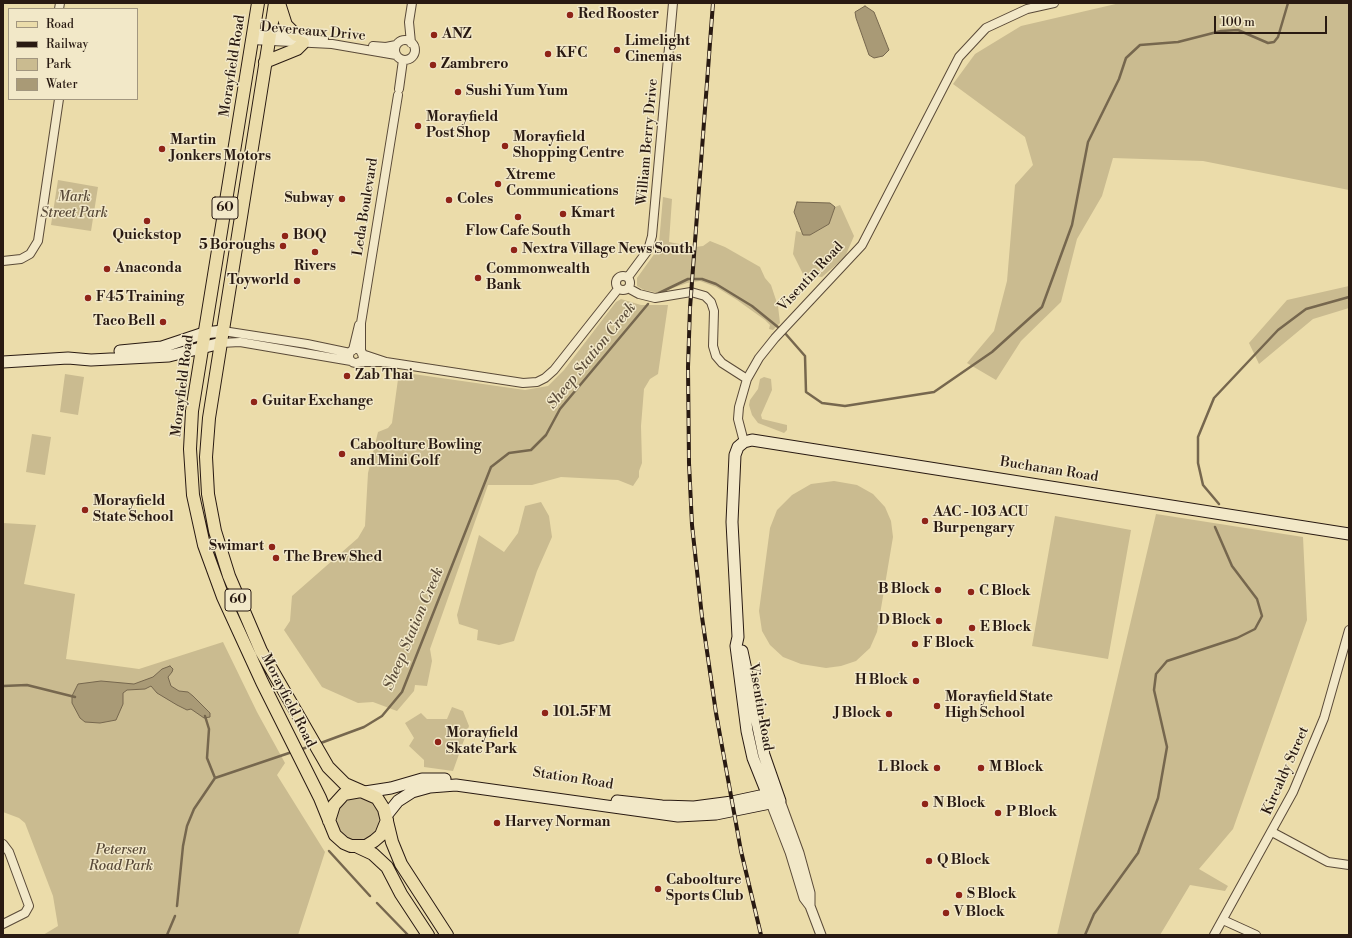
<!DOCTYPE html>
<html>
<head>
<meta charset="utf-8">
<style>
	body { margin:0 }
	#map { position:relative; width:1352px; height:938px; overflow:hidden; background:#ebdcaa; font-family:"Libre Bodoni",serif }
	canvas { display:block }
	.frame { position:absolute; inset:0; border:4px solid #291a12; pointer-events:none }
	.legend { position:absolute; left:8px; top:8px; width:130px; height:92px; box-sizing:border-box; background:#f2e8c8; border:1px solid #a2967f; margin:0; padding:5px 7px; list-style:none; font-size:12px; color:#291a12 }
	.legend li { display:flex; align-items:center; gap:8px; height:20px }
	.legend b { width:20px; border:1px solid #a2967f }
	.scale { position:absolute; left:1214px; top:16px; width:113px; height:18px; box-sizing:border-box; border:2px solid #291a12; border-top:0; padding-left:5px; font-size:12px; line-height:14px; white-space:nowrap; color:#291a12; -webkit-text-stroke:3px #f2e8c8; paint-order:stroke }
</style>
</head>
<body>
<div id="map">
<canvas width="1352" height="938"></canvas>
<div class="frame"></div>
<ul class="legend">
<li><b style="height:5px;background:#ebdcaa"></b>Road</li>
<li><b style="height:5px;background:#291a12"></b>Railway</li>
<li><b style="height:11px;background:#cabb90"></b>Park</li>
<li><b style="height:11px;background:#a99a76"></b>Water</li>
</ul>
<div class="scale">100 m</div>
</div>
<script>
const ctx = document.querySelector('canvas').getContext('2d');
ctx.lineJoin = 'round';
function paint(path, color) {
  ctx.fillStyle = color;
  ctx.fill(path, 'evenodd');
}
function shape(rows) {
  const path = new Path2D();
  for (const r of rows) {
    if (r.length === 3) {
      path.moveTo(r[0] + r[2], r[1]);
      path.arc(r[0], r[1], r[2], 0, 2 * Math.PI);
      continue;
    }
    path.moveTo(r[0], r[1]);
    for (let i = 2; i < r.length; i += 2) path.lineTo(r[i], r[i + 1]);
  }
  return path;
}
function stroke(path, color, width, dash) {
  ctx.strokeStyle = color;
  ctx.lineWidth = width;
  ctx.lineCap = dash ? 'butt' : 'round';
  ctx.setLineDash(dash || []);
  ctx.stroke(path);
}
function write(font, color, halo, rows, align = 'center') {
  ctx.font = font + ' "Libre Bodoni",serif';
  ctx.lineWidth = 3;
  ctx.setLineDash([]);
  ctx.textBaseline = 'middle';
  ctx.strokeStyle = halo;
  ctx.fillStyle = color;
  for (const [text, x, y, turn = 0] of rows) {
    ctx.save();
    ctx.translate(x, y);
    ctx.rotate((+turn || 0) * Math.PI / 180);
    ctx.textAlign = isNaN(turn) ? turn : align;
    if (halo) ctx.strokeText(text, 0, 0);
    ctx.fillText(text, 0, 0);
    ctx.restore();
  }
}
paint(shape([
	[1120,3,1349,3,1349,190,1203,161,1113,158,1102,196,1077,239,1061,302,1021,341,996,380,967,363,994,331,1007,281,1015,185,1033,165,1025,137,953,84,975,54,1021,26],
	[58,180,98,187,91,231,51,225],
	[663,197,672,199,669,242,695,247,703,246,710,241,725,247,760,267,765,278,771,285,778,306,780,323,773,330,769,329,770,325,765,320,737,300,716,287,700,281,687,283,659,293,644,290,637,286,637,278,655,253,659,243],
	[840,205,854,236,845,257,822,277,803,274,793,254,796,231,810,235,829,224,835,207],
	[1349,286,1349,308,1313,319,1259,364,1249,343,1287,300],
	[621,299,641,305,668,305,658,374,650,379,644,389,641,426,642,463,639,471,639,477,633,486,618,480,561,477,532,485,488,485,430,649,432,661,427,686,415,685,414,691,397,711,373,702,358,703,322,687,284,630,290,621,292,596,358,538,365,526,368,473,378,432,388,428,392,423,399,372,525,390,548,386,564,370,616,302],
	[65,374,84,377,78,415,60,412],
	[764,377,771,379,772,390,761,415,762,419,787,425,787,430,784,433,758,423,752,415,749,405,750,400,758,389,760,379],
	[32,434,51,437,45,475,26,472],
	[834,481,857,485,873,494,885,507,891,521,893,537,877,632,870,648,856,661,841,666,826,668,801,664,783,657,770,645,762,631,759,611,770,528,777,510,792,495,811,484],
	[541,502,549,516,552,537,537,571,514,641,499,645,477,640,478,630,459,624,457,615,479,535,504,552,518,533,525,506],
	[1156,514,1303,537,1307,620,1233,829,1199,869,1228,886,1225,891,1190,885,1160,935,1057,935],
	[1055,516,1131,530,1108,659,1032,646],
	[3,523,36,525,24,584,75,594,66,659,139,669,223,642,257,712,285,763,277,775,325,852,298,935,43,935,58,926,53,896,25,823,19,818,3,812],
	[452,707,463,711,469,726,453,771,424,767,424,760,409,746,414,738,405,723,421,713,427,719,447,719],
	[358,819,21]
]), '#cabb90');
const water = shape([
	[865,6,874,12,889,50,883,56,874,58,869,55,856,18,855,12,865,6],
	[797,202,830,203,835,207,829,224,810,235,803,235,794,212,797,202],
	[170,666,173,669,172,672,168,677,171,686,179,691,188,692,193,696,210,713,210,717,204,718,191,709,187,710,177,705,157,693,151,686,145,689,127,690,123,693,123,704,116,720,100,723,85,722,80,718,72,703,72,696,78,684,101,681,134,684,153,677,162,669,170,666]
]);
paint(water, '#a99a76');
stroke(water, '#76674e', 1);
stroke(shape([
	[659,293,688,279,702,279,716,284,752,306,784,332,805,356,806,392,822,403,845,406,934,392,992,352,1042,307,1072,225,1088,142,1119,79,1126,58,1140,45,1178,42,1221,31,1238,30,1268,43,1274,42,1278,37,1288,3],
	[1219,504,1203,485,1198,463,1198,437,1214,398,1278,330,1306,309,1349,297],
	[3,686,27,685,75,697],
	[205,716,209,729,207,758,215,778,292,752],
	[318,744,364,727,382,716,402,692,491,467,509,453,531,450,546,435,560,409,648,304],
	[299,750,311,746],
	[329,851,370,896],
	[377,903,408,935],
	[177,906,183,846,187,826,194,809,215,778],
	[167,935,175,916],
	[1085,935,1094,914,1138,853,1158,798,1167,747,1154,690,1156,674,1167,661,1237,638,1255,629,1262,616,1257,599,1232,566,1215,527]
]), '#76674e', 2.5);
const minor = shape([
	[59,9,60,3],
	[253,33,324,39],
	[252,40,332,44,396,55],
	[405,50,10],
	[411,43,409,22,412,3],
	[373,46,386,47,396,45],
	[399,89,403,60],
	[3,261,21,259,30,254,38,241,59,99],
	[623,283,7],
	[628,277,648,250,652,236,673,3],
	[628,288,639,294,655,298,691,292,705,296,711,302,714,311,713,346,716,356,722,363,747,379],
	[223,331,307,344,350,353],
	[221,343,240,342,351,361],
	[356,356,7],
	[353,350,359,325],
	[361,352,361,323,398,95],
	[362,354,386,362,523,383,537,382,545,378,554,370,618,289],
	[359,362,383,362],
	[744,442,738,419,739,407,747,379,759,358,775,338,862,245,959,57,986,28,1027,9,1054,3],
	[1272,832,1328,862,1349,865],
	[3,844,9,852,29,906,25,913,3,924],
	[1223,920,1256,935],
	[1214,935,1293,792,1324,718,1349,630]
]);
const tertiary = shape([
	[780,801,799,853,810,893,810,906],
	[771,803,790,852,804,898,810,906,821,935]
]);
const secondary = shape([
	[120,351,162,347,204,333,223,331],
	[3,362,68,358,91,360,169,356,221,343],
	[365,792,391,788,422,779,445,779],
	[617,801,662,806,694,807,732,802,774,793],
	[771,803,753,758,747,731,736,646,738,637,732,522,735,455,738,447,744,442,752,440,1349,534],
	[386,816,398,801,412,792,430,787,456,785,678,816,716,814,780,801,764,755,742,651]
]);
const primary = shape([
	[258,3,192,411,190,449,193,495,204,545,223,597,262,682,320,798,335,835,344,843,351,846,366,846,374,841,381,835,387,820],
	[275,3,209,418,206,457,208,494,215,531,229,576,261,651,328,767,345,784,361,791],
	[279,3,286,25,296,35],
	[265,62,297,49,303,43],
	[329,821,334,805,344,794,361,791,377,798,384,809,392,842,401,864,447,935],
	[358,847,373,854,387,867,401,894,428,935]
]);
stroke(minor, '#5a4a38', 10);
stroke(tertiary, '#5a4a38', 11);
stroke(secondary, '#291a12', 13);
stroke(primary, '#291a12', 14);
stroke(minor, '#f2e8c8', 8);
stroke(tertiary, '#f2e8c8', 9);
stroke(secondary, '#f2e8c8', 11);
stroke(primary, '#ebdcaa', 12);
const rail = shape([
	[713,3,690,308,688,367,689,463,692,525,702,617,716,713,741,851,761,935]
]);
stroke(rail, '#291a12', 4);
stroke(rail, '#f2e8c8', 2.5, [8]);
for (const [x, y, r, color] of [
	[570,15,4,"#8f2418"],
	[434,35,4,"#8f2418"],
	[617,50,4,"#8f2418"],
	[548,54,4,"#8f2418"],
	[433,65,4,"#8f2418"],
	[458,92,4,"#8f2418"],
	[418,126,4,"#8f2418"],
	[505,146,4,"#8f2418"],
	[162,149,4,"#8f2418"],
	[498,184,4,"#8f2418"],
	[342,199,4,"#8f2418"],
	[449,200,4,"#8f2418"],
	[563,214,4,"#8f2418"],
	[518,217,4,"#8f2418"],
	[147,221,4,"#8f2418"],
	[285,236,4,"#8f2418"],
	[283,246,4,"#8f2418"],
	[514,250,4,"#8f2418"],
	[315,252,4,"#8f2418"],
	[107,269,4,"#8f2418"],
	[478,278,4,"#8f2418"],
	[297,281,4,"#8f2418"],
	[88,298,4,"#8f2418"],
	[163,322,4,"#8f2418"],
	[347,376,4,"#8f2418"],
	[254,402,4,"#8f2418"],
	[342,454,4,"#8f2418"],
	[85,510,4,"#8f2418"],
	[925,521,4,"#8f2418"],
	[272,547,4,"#8f2418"],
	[276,558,4,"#8f2418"],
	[938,590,4,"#8f2418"],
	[971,592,4,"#8f2418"],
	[939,621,4,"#8f2418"],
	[972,628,4,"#8f2418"],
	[915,644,4,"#8f2418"],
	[916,681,4,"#8f2418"],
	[937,706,4,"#8f2418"],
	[545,713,4,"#8f2418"],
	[889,714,4,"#8f2418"],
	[438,742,4,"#8f2418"],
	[937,768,4,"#8f2418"],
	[981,768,4,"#8f2418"],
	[925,804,4,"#8f2418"],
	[998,813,4,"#8f2418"],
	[497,823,4,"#8f2418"],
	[929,861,4,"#8f2418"],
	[658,889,4,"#8f2418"],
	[959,895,4,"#8f2418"],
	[946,913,4,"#8f2418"]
]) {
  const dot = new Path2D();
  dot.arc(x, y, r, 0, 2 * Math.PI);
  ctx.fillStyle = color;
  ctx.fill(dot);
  stroke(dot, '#f2e8c8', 1.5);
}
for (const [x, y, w] of [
	[225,208,26],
	[238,600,26]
]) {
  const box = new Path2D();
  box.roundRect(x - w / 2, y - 11, w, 22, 3);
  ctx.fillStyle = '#f2e8c8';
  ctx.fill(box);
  stroke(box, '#291a12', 1);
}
write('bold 13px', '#291a12', null, [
	["60",225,208],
	["60",238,600]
]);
write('bold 14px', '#291a12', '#f2e8c8', [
	["Red Rooster",578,15],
	["ANZ",442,35],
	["Limelight",625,42],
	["Cinemas",625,58],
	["KFC",556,54],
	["Zambrero",441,65],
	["Sushi Yum Yum",466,92],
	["Morayfield",426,118],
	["Post Shop",426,134],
	["Morayfield",513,138],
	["Shopping Centre",513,154],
	["Martin",170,141],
	["Jonkers Motors",170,157],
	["Xtreme",506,176],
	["Communications",506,192],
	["Subway",334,199,"right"],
	["Coles",457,200],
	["Kmart",571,214],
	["Flow Cafe South",518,232,"center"],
	["Quickstop",147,236,"center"],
	["BOQ",293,236],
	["5 Boroughs",275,246,"right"],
	["Nextra Village News South",522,250],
	["Rivers",315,267,"center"],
	["Anaconda",115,269],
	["Commonwealth",486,270],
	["Bank",486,286],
	["Toyworld",289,281,"right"],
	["F45 Training",96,298],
	["Taco Bell",155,322,"right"],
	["Zab Thai",355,376],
	["Guitar Exchange",262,402],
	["Caboolture Bowling",350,446],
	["and Mini Golf",350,462],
	["Morayfield",93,502],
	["State School",93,518],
	["AAC - 103 ACU",933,513],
	["Burpengary",933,529],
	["Swimart",264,547,"right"],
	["The Brew Shed",284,558],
	["B Block",930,590,"right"],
	["C Block",979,592],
	["D Block",931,621,"right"],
	["E Block",980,628],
	["F Block",923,644],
	["H Block",908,681,"right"],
	["Morayfield State",945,698],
	["High School",945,714],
	["101.5FM",553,713],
	["J Block",881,714,"right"],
	["Morayfield",446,734],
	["Skate Park",446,750],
	["L Block",929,768,"right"],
	["M Block",989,768],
	["N Block",933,804],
	["P Block",1006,813],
	["Harvey Norman",505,823],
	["Q Block",937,861],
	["Caboolture",666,881],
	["Sports Club",666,897],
	["S Block",967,895],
	["V Block",954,913]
], 'left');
write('14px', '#291a12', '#f2e8c8', [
	["Devereaux Drive",313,32,5],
	["Morayfield Road",233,66,-81],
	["William Berry Drive",648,142,-85],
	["Leda Boulevard",366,207,-81],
	["Visentin Road",811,277,-47],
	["Morayfield Road",183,386,-83],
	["Buchanan Road",1049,470,9],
	["Morayfield Road",288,701,63],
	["Visentin Road",760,707,80],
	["Kircaldy Street",1286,771,-66],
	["Station Road",573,779,9]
]);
write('italic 14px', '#594a38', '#f2e8c8', [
	["Mark",74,198],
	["Street Park",74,214],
	["Petersen",121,851],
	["Road Park",121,867]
]);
write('italic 15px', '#5c4d3a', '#f2e8c8', [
	["Sheep Station Creek",592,356,-51],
	["Sheep Station Creek",414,629,-67]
]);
</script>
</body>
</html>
